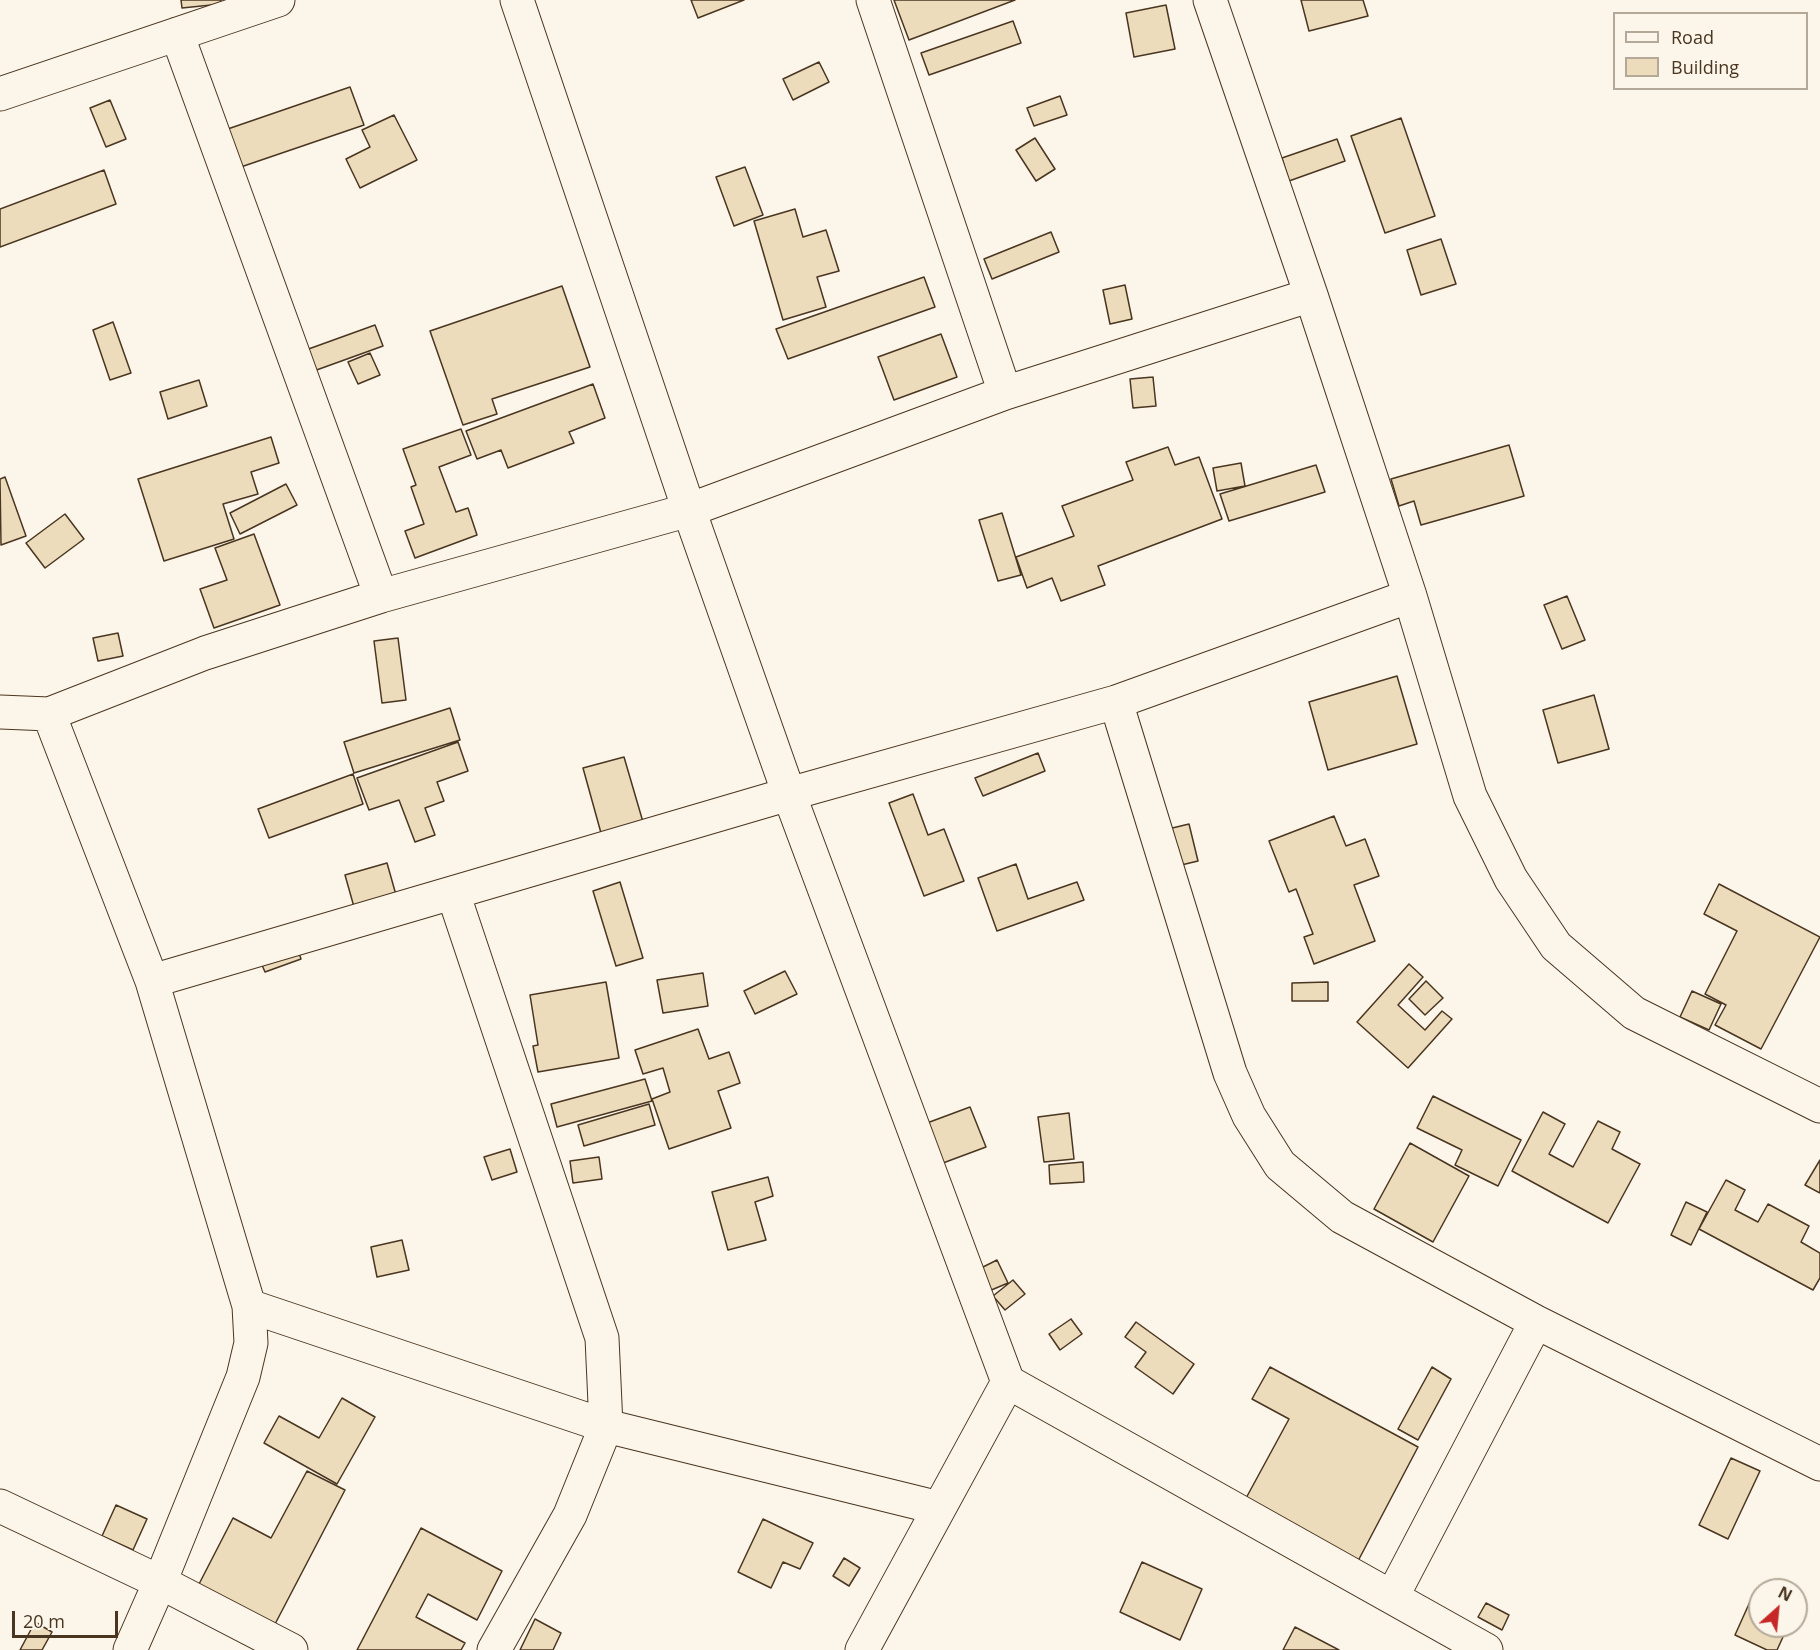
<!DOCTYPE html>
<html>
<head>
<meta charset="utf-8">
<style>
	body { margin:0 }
	#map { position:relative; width:1820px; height:1650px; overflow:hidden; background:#fbf6e9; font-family:"Open Sans",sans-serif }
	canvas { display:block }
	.legend { position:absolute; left:1613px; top:12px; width:195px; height:78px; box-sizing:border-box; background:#fbf6e9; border:2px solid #b4a999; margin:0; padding:8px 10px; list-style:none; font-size:18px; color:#4a3520 }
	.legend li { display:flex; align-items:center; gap:12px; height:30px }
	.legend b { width:30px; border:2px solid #b4a999 }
	.north { position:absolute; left:1748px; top:1578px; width:60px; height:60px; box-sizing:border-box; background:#fbf6e9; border:2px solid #b4a999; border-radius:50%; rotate:27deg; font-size:16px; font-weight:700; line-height:24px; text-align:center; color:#4a3520 }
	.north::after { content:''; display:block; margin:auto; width:21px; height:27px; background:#c62828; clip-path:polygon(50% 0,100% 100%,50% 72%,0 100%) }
	.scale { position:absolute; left:12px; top:1611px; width:106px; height:27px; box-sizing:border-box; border:3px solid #4a3520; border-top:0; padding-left:8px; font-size:18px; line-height:21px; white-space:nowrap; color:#4a3520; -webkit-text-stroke:4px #fbf6e9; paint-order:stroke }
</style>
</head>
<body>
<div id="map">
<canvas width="1820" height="1650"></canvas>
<ul class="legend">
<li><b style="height:8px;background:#fbf6e9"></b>Road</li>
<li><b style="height:16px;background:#ecdcbc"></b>Building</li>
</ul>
<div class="north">N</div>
<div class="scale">20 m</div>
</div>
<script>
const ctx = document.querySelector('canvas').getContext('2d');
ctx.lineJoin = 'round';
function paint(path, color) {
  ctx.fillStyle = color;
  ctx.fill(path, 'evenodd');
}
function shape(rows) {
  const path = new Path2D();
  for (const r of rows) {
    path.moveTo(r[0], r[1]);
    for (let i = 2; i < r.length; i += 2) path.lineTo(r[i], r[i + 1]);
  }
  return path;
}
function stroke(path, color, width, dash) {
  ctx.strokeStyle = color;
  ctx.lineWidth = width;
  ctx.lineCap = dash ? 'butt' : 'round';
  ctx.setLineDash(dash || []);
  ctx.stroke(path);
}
const building = shape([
	[181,0,221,0,221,4,182,8,181,0],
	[691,0,744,0,698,18,691,0],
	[894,0,1015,0,909,40,894,0],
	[1301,0,1363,0,1368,16,1309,31,1301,0],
	[1166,5,1175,49,1134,57,1126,13,1166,5],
	[1013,21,1021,43,929,75,921,53,1013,21],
	[819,62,829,82,793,100,783,79,819,62],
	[350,87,364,125,232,170,219,132,350,87],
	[1060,96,1067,115,1034,126,1027,108,1060,96],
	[110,100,126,139,106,147,90,108,110,100],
	[394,115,417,160,360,188,346,159,370,147,362,130,394,115],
	[1401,118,1435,216,1385,233,1351,136,1401,118],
	[1035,138,1055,169,1036,181,1016,150,1035,138],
	[1337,139,1345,161,1289,181,1282,158,1337,139],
	[745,167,763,215,734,226,716,177,745,167],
	[104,170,116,204,0,247,0,209,104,170],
	[795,209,803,237,826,230,839,271,817,277,826,307,783,320,754,221,795,209],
	[1051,232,1059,252,992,279,984,259,1051,232],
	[1441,239,1456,284,1421,295,1407,250,1441,239],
	[924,277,935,307,788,359,776,329,924,277],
	[1125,285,1132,319,1110,324,1103,290,1125,285],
	[562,286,590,367,492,399,497,414,463,425,430,331,562,286],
	[113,322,131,373,110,380,93,330,113,322],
	[375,325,383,346,311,372,303,351,375,325],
	[941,334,957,377,894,400,878,357,941,334],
	[370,353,380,375,358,384,348,362,370,353],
	[1153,377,1156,406,1133,408,1130,379,1153,377],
	[199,380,207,406,168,419,160,392,199,380],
	[593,384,605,418,569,432,574,443,508,468,501,450,477,459,466,431,593,384],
	[461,429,471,455,439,467,456,512,468,508,477,535,415,558,405,531,424,524,411,487,416,485,403,449,461,429],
	[271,437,279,463,251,472,258,494,223,504,234,539,164,561,138,479,271,437],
	[1509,445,1524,496,1421,525,1414,501,1399,506,1391,479,1509,445],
	[1168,447,1175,465,1199,457,1222,519,1098,566,1105,585,1061,601,1052,578,1027,588,1016,557,1074,536,1062,506,1133,480,1126,462,1168,447],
	[1241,463,1245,486,1217,491,1213,468,1241,463],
	[1316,465,1325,492,1229,521,1220,494,1316,465],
	[5,477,26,536,1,545,0,479,5,477],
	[286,484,297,505,240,534,230,513,286,484],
	[1002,513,1021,575,998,581,979,520,1002,513],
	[65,514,84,539,45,568,26,543,65,514],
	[254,534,280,605,214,628,200,589,227,580,215,548,254,534],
	[1567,596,1585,640,1562,649,1544,605,1567,596],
	[118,633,123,656,98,661,93,638,118,633],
	[398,638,406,700,382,703,374,641,398,638],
	[1397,676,1417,744,1328,770,1309,702,1397,676],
	[1594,695,1609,749,1558,763,1543,710,1594,695],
	[450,708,460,740,354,773,344,742,450,708],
	[458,742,468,771,437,782,444,801,425,808,435,835,415,842,399,800,369,810,357,778,458,742],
	[1038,753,1045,771,983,796,975,778,1038,753],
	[624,757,643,822,601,833,583,768,624,757],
	[353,774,363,804,269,838,258,809,353,774],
	[913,794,928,835,944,829,964,881,924,896,889,803,913,794],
	[1334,816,1346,846,1365,839,1379,876,1354,885,1375,941,1314,964,1304,937,1313,934,1296,889,1289,892,1269,841,1334,816],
	[1189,824,1198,861,1173,867,1164,830,1189,824],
	[387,863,398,902,356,914,345,875,387,863],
	[1016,864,1028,899,1077,882,1084,900,997,931,978,878,1016,864],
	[620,882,643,958,616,966,593,891,620,882],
	[1719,884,1820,937,1761,1049,1715,1025,1726,1005,1705,994,1737,931,1704,914,1719,884],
	[296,944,301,959,265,972,259,958,296,944],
	[1409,964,1423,977,1398,1005,1425,1030,1442,1011,1452,1019,1408,1068,1357,1022,1409,964],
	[785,971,797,994,755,1014,744,991,785,971],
	[703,973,708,1006,663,1013,657,980,703,973],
	[1426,981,1443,998,1425,1015,1409,999,1426,981],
	[606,982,619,1058,538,1072,533,1046,538,1045,530,995,606,982],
	[1328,982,1328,1001,1292,1001,1292,983,1328,982],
	[1692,991,1721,1004,1709,1030,1680,1017,1692,991],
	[698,1029,709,1059,729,1052,740,1083,718,1091,731,1128,669,1149,652,1099,670,1092,663,1068,643,1074,635,1050,698,1029],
	[645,1079,652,1101,557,1127,551,1104,645,1079],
	[1433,1096,1521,1140,1498,1186,1455,1165,1462,1150,1417,1128,1433,1096],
	[649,1104,655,1125,584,1146,578,1125,649,1104],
	[970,1107,986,1147,943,1163,927,1123,970,1107],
	[1543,1112,1565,1124,1549,1154,1573,1167,1598,1121,1620,1132,1612,1149,1640,1164,1608,1223,1512,1171,1543,1112],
	[1069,1113,1074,1159,1044,1162,1038,1117,1069,1113],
	[1410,1143,1469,1176,1433,1242,1374,1209,1410,1143],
	[510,1149,517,1172,492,1180,484,1157,510,1149],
	[599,1157,602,1179,573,1183,570,1161,599,1157],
	[1820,1160,1820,1193,1805,1185,1820,1160],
	[1083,1162,1084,1182,1050,1184,1049,1165,1083,1162],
	[768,1177,773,1196,755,1202,766,1240,728,1250,712,1192,768,1177],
	[1726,1180,1745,1190,1735,1210,1758,1222,1768,1204,1809,1226,1801,1242,1820,1253,1820,1278,1813,1290,1699,1229,1726,1180],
	[1686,1202,1707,1212,1691,1245,1671,1235,1686,1202],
	[402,1240,409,1270,377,1277,371,1247,402,1240],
	[997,1260,1008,1283,989,1291,979,1269,997,1260],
	[1013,1280,1025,1294,1005,1310,993,1296,1013,1280],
	[1071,1319,1082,1334,1060,1350,1049,1334,1071,1319],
	[1136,1322,1194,1364,1173,1394,1135,1367,1146,1352,1125,1337,1136,1322],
	[1270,1367,1418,1447,1358,1561,1245,1500,1289,1419,1252,1399,1270,1367],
	[1432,1367,1451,1379,1418,1440,1398,1429,1432,1367],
	[342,1398,375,1417,337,1484,264,1443,279,1416,319,1438,342,1398],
	[1731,1458,1760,1471,1728,1539,1699,1525,1731,1458],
	[307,1471,345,1490,274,1626,198,1586,233,1518,271,1538,307,1471],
	[116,1505,147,1519,133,1550,102,1536,116,1505],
	[763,1519,813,1543,800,1569,783,1562,771,1588,738,1572,763,1519],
	[421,1528,502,1571,477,1620,428,1594,416,1617,465,1643,461,1650,357,1650,421,1528],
	[844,1558,860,1568,849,1586,833,1576,844,1558],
	[1142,1562,1202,1589,1180,1640,1120,1612,1142,1562],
	[1753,1595,1760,1598,1760,1626,1788,1626,1777,1650,1767,1650,1735,1635,1753,1595],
	[1486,1603,1509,1615,1502,1630,1478,1617,1486,1603],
	[535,1619,561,1633,553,1650,520,1650,535,1619],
	[35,1622,52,1632,42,1650,20,1650,35,1622],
	[1295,1627,1339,1650,1283,1650,1295,1627]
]);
paint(building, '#ecdcbc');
stroke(building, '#4a3520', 1.5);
const minor = shape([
	[517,0,689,510,789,794,1008,1382,862,1650],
	[873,0,1005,393,1311,295],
	[1210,0,1311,295,1410,596,1470,796,1511,879,1556,946,1634,1013,1820,1106],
	[177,34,381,596],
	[0,94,278,0],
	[1116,702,1230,1073,1249,1116,1280,1165,1342,1217,1536,1322,1820,1464],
	[0,712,49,714,205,653,381,596,689,510,1005,393],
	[49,714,152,981,249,1306,251,1343,243,1377,160,1582,130,1650],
	[453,893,602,1338,606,1426,570,1515,494,1650],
	[152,981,789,794,1116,702,1410,596],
	[249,1306,606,1426,939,1508],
	[1008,1382,1486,1650],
	[0,1506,160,1582,291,1650],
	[1392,1597,1536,1322]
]);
stroke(minor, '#4a3520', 35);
stroke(minor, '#fbf6e9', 33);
</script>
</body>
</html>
